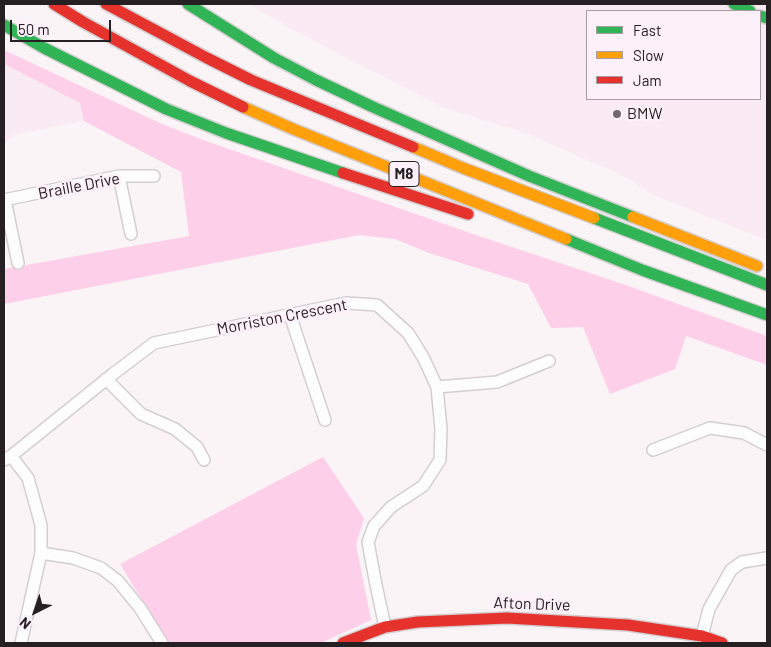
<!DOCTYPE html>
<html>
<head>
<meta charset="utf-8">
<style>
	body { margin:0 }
	#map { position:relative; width:771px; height:647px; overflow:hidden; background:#faf4f7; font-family:Barlow,sans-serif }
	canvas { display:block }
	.frame { position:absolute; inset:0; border:5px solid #262023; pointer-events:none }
	.legend { position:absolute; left:586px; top:10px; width:175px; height:90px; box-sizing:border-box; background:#fef0f8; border:1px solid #a89da3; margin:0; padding:6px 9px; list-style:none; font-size:15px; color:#262023 }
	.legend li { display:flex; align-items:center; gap:10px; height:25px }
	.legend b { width:25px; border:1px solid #a89da3 }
	.north { position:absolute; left:10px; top:587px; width:50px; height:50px; -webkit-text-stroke:4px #fef0f8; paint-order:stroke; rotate:221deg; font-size:14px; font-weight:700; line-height:20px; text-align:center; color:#262023 }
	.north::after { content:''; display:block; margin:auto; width:18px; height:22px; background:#262023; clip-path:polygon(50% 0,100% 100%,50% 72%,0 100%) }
	.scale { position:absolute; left:10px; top:20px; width:101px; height:22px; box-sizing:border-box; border:2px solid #262023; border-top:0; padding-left:6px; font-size:15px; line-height:18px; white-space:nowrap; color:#262023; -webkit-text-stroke:4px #fef0f8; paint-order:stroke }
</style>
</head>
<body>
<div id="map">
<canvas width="771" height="647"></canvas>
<div class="frame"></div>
<ul class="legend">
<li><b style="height:6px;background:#30b455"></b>Fast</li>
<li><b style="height:6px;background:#ff9f0a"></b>Slow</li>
<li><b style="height:6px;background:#e5322d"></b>Jam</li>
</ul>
<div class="north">N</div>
<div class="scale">50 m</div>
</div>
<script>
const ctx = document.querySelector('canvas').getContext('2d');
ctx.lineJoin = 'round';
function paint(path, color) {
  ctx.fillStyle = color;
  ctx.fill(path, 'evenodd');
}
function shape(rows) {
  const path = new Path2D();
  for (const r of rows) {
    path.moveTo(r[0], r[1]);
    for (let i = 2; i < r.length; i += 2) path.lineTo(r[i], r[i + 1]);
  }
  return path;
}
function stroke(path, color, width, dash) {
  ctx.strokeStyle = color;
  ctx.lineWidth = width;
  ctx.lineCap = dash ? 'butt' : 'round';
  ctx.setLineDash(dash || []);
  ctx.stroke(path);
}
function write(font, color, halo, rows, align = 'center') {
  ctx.font = font + ' Barlow,sans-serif';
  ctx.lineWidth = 5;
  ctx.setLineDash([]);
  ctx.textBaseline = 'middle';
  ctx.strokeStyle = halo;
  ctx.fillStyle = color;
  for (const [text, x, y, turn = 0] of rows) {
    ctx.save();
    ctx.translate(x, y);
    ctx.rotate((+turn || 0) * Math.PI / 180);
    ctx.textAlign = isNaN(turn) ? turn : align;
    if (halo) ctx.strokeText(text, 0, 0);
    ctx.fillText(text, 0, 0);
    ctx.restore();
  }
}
paint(shape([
	[249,4,767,4,767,240,655,196,620,174,523,132,444,108,297,32],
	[587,11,760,11,760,99,587,99],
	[4,64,80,103,84,121,14,135,4,144]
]), '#faeaf3');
paint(shape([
	[4,50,162,124,203,140,473,234,620,283,767,336,767,365,686,336,675,369,610,394,583,327,551,328,528,284,429,253,395,239,359,235,4,304,4,269,189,236,181,172,84,121,80,103,4,64],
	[323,457,364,518,356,545,371,620,321,643,168,643,120,564]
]), '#fdcfe9');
const street = shape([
	[119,176,131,234],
	[4,200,119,176,154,176],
	[5,200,18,263],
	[290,315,325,420],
	[106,379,141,414,175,429,197,447,204,460],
	[437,387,497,382,549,361],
	[653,450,710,428,744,433,767,445],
	[11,456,28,478,41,525,41,553,21,643],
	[4,460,11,456,113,374,154,343,346,303,377,305,408,333,423,357,437,387,441,429,440,460,423,486,391,507,374,526,368,542,375,580,385,627],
	[41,553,73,558,101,568,118,581,140,608,162,643],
	[702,636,709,609,731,570,742,562,767,558]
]);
const fast = shape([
	[188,4,274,58,316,80,373,107,529,176,633,217],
	[734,4,750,11],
	[760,16,767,18],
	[4,25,44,48,166,109,226,133,343,173],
	[594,218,767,285],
	[566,239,642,270,767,315]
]);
const slow = shape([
	[243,107,293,129,566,239],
	[413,147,463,168,594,218],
	[633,217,757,266]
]);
const jam = shape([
	[54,4,83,22,190,81,243,107],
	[106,4,207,58,251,80,413,147],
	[343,173,468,214],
	[343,643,385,627,418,622,507,618,628,625,702,636,722,643]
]);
stroke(street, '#d4ced1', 14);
stroke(fast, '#d4ced1', 14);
stroke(slow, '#d4ced1', 14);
stroke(jam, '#d4ced1', 14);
stroke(street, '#fefdfe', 11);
stroke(fast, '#30b455', 11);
stroke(slow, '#ff9f0a', 11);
stroke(jam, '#e5322d', 11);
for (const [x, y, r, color] of [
	[617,114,5,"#706a6d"]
]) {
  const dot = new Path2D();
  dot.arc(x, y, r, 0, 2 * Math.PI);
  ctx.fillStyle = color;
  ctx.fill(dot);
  stroke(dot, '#fef0f8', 2);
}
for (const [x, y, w] of [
	[404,174,30]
]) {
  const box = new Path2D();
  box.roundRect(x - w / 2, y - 12.5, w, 25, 4);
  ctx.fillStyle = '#fef0f8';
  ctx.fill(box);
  stroke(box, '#262023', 1);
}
write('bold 15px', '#262023', null, [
	["M8",404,174]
]);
write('16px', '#262023', '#fef0f8', [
	["BMW",627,114]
], 'left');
write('16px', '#262023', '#fef0f8', [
	["Braille Drive",79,186,-11],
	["Morriston Crescent",282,317,-11],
	["Afton Drive",532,604,2]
]);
</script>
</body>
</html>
